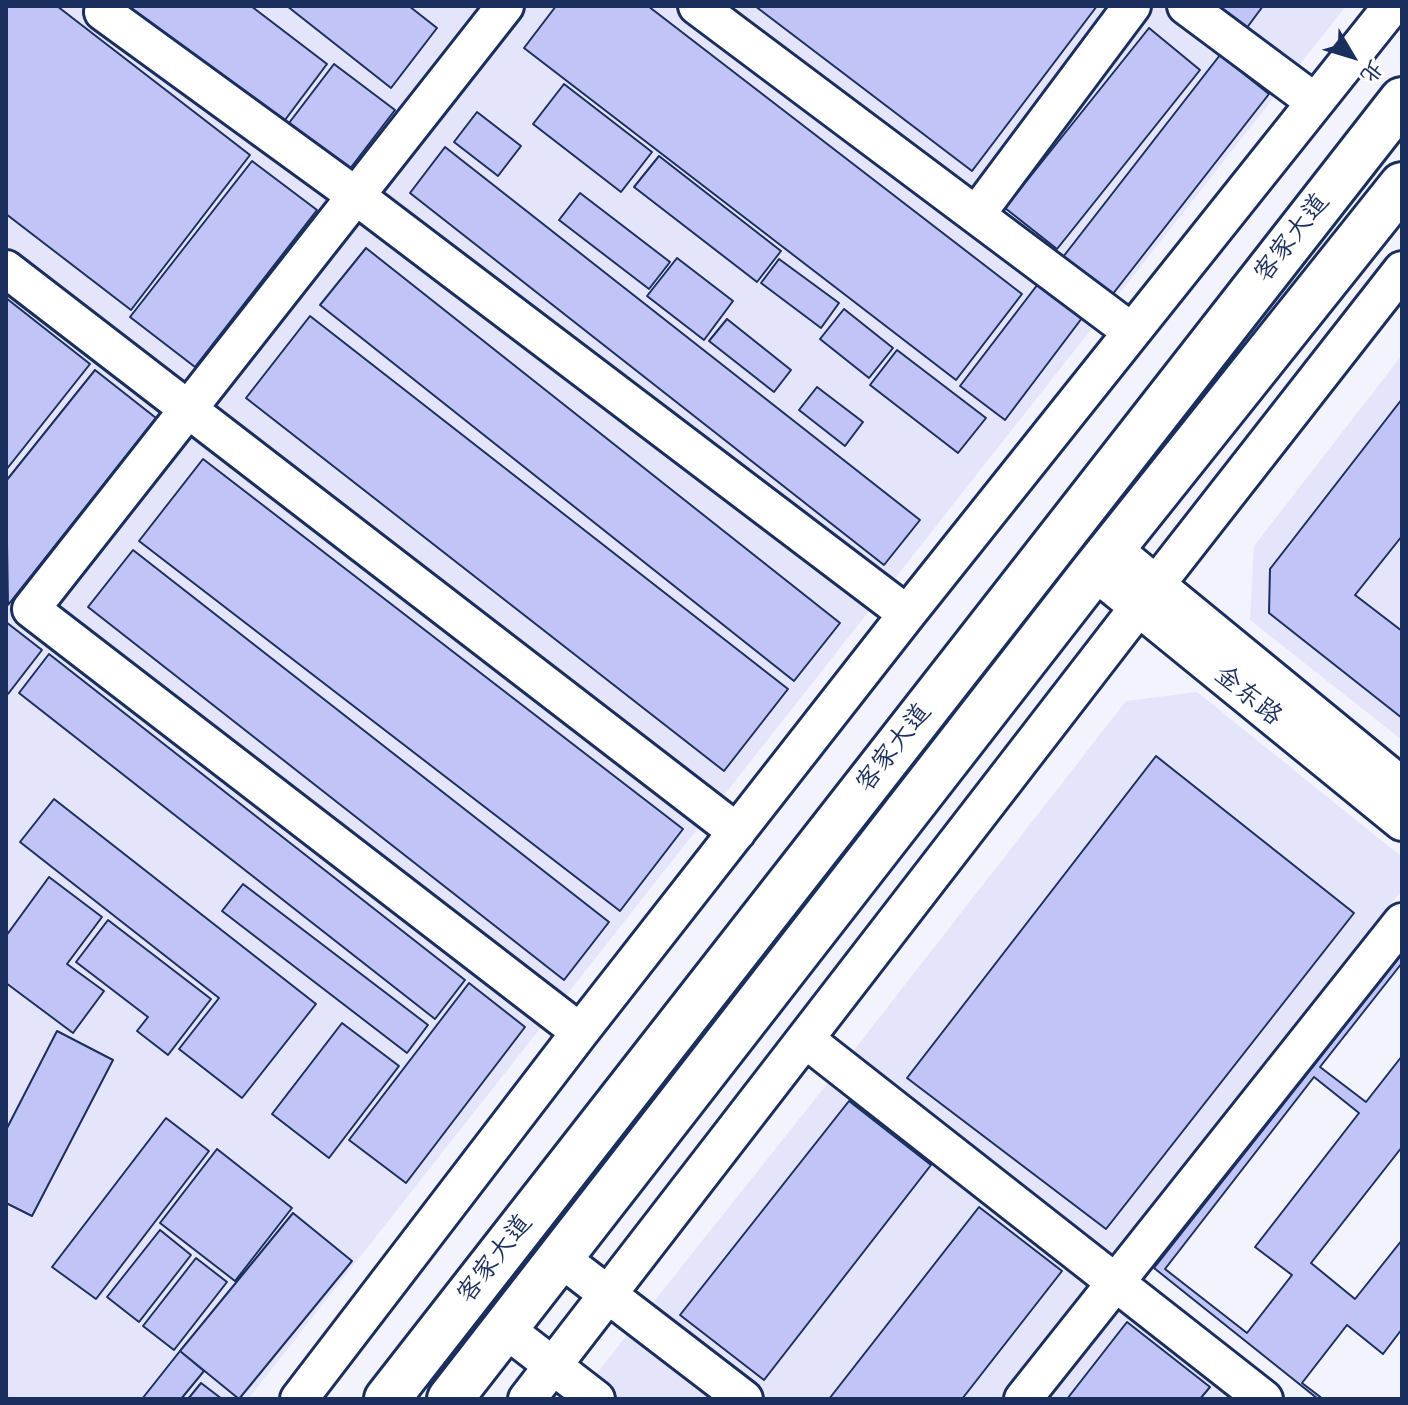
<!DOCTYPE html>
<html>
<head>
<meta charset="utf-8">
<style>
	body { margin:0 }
	#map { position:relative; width:1408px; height:1405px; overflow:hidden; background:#f3f3fd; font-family:Mynerve,"LXGW WenKai TC",sans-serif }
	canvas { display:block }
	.frame { position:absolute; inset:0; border:8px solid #1b2f5e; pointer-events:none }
	.north { position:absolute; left:1312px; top:16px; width:80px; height:80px; -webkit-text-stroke:6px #fff; paint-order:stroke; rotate:128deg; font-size:22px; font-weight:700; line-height:32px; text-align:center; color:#1b2f5e }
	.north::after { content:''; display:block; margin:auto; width:28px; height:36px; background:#1b2f5e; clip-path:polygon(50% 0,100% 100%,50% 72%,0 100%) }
</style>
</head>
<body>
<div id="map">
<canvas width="1408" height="1405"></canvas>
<div class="frame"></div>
<div class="north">北</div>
</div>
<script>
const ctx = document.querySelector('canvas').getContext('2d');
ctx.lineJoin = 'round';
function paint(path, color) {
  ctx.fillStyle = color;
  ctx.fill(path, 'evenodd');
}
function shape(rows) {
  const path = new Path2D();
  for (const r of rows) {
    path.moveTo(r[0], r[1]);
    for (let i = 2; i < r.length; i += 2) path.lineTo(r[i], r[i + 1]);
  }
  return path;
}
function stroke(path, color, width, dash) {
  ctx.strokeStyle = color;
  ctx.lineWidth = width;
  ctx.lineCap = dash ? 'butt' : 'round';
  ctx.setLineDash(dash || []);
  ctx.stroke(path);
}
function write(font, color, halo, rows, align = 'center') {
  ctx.font = font + ' Mynerve,"LXGW WenKai TC",sans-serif';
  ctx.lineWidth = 7;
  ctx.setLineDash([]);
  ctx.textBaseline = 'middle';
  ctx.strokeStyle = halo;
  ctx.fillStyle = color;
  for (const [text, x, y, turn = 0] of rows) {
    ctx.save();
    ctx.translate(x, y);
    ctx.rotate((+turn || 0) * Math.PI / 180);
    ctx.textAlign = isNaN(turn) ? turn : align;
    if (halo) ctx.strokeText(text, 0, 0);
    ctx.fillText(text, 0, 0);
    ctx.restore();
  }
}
paint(shape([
	[6,6,1346,6,248,1399,6,1399],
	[1402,355,1402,740,1250,620,1254,546],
	[1197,692,1402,857,1402,890,1113,1259,1138,1284,1282,1399,576,1399,851,1054,1126,701]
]), '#e4e5fb');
const building = shape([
	[6,6,57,6,250,155,131,310,6,214,6,6],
	[127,6,251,6,327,64,282,124,127,6],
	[287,6,409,6,437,28,391,88,287,6],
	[556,6,648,6,1022,294,956,380,524,48,556,6],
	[755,6,1097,6,972,171,755,6],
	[1215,6,1263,6,1246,29,1215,6],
	[1149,28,1200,70,1057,249,1005,208,1149,28],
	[1220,55,1269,94,1112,295,1063,257,1220,55],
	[334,64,395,110,349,170,289,123,334,64],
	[564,84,652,152,621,192,533,124,564,84],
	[477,112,521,146,498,176,454,142,477,112],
	[445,147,920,520,884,565,410,193,445,147],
	[659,156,781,251,757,282,634,187,659,156],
	[252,161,317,210,195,367,130,317,252,161],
	[580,193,670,262,649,289,559,220,580,193],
	[366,248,840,623,794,681,320,305,366,248],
	[677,258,733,301,704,340,647,296,677,258],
	[779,259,839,303,821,328,761,283,779,259],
	[1038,284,1082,318,1005,420,960,386,1038,284],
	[6,298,90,364,6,470,6,298],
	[844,309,893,348,869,378,820,339,844,309],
	[310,316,788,689,724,771,246,398,310,316],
	[727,319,791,370,774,392,709,341,727,319],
	[897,350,986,418,958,453,870,385,897,350],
	[95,370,156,418,8,605,6,481,95,370],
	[817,387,863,422,845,446,799,410,817,387],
	[1402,399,1402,536,1355,595,1402,631,1402,718,1269,613,1270,569,1402,399],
	[203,459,683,829,620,911,139,541,203,459],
	[133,550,609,922,564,980,88,607,133,550],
	[6,622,42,650,8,694,6,692,6,622],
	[49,654,465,980,435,1019,19,693,49,654],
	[1156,756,1354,913,1106,1229,907,1078,1156,756],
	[54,799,316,1004,242,1098,179,1049,219,998,20,842,54,799],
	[49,877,102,917,67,964,104,991,73,1033,6,983,6,936,49,877],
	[243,884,428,1025,407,1053,222,911,243,884],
	[108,920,211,999,168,1055,137,1031,148,1017,76,962,108,920],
	[1402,954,1402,1399,1318,1399,1154,1268,1402,954],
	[1402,963,1402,1056,1366,1102,1320,1067,1402,963],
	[469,983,525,1027,406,1183,349,1140,469,983],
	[342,1023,399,1066,329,1158,272,1114,342,1023],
	[57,1031,113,1060,32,1216,6,1203,6,1130,57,1031],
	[1314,1077,1359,1113,1255,1247,1292,1275,1247,1333,1165,1269,1314,1077],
	[849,1101,931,1165,764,1380,680,1315,849,1101],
	[166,1118,209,1151,96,1299,52,1267,166,1118],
	[1402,1147,1402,1240,1355,1299,1311,1263,1402,1147],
	[217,1149,292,1208,235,1281,160,1223,217,1149],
	[979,1207,1062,1271,962,1399,829,1399,979,1207],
	[293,1213,352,1261,239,1399,180,1351,293,1213],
	[160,1230,191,1255,139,1322,107,1297,160,1230],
	[196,1258,227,1282,174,1350,143,1326,196,1258],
	[1127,1322,1210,1387,1200,1399,1067,1399,1127,1322],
	[1347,1325,1383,1354,1402,1329,1402,1399,1323,1399,1302,1383,1347,1325],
	[180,1351,204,1371,181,1399,142,1399,180,1351],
	[201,1383,222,1399,188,1399,201,1383]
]);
paint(building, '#c1c4f6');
stroke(building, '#1b2f5e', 2);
const minor = shape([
	[505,6,31,609,580,1032],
	[697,6,1132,332],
	[1186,6,1315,102],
	[103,12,356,196,907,614],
	[976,215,1132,6],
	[6,269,737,832],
	[1113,549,1402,786],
	[1094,571,1402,822],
	[805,1039,1264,1399],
	[559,1257,744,1399],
	[504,1328,596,1399],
	[299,1399,580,1032,907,614,1392,6],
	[527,1399,1137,609,1402,270],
	[1023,1399,1402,922]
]);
const major = shape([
	[387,1399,1402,100],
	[450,1399,1094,571,1402,185]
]);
stroke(minor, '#1b2f5e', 42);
stroke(major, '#1b2f5e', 50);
stroke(minor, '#fff', 36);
stroke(major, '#fff', 44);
write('26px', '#1b2f5e', '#fff', [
	["客家大道",1293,239,-52],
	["金东路",1247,697,39],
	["客家大道",895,749,-52],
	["客家大道",496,1260,-52]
]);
</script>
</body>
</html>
